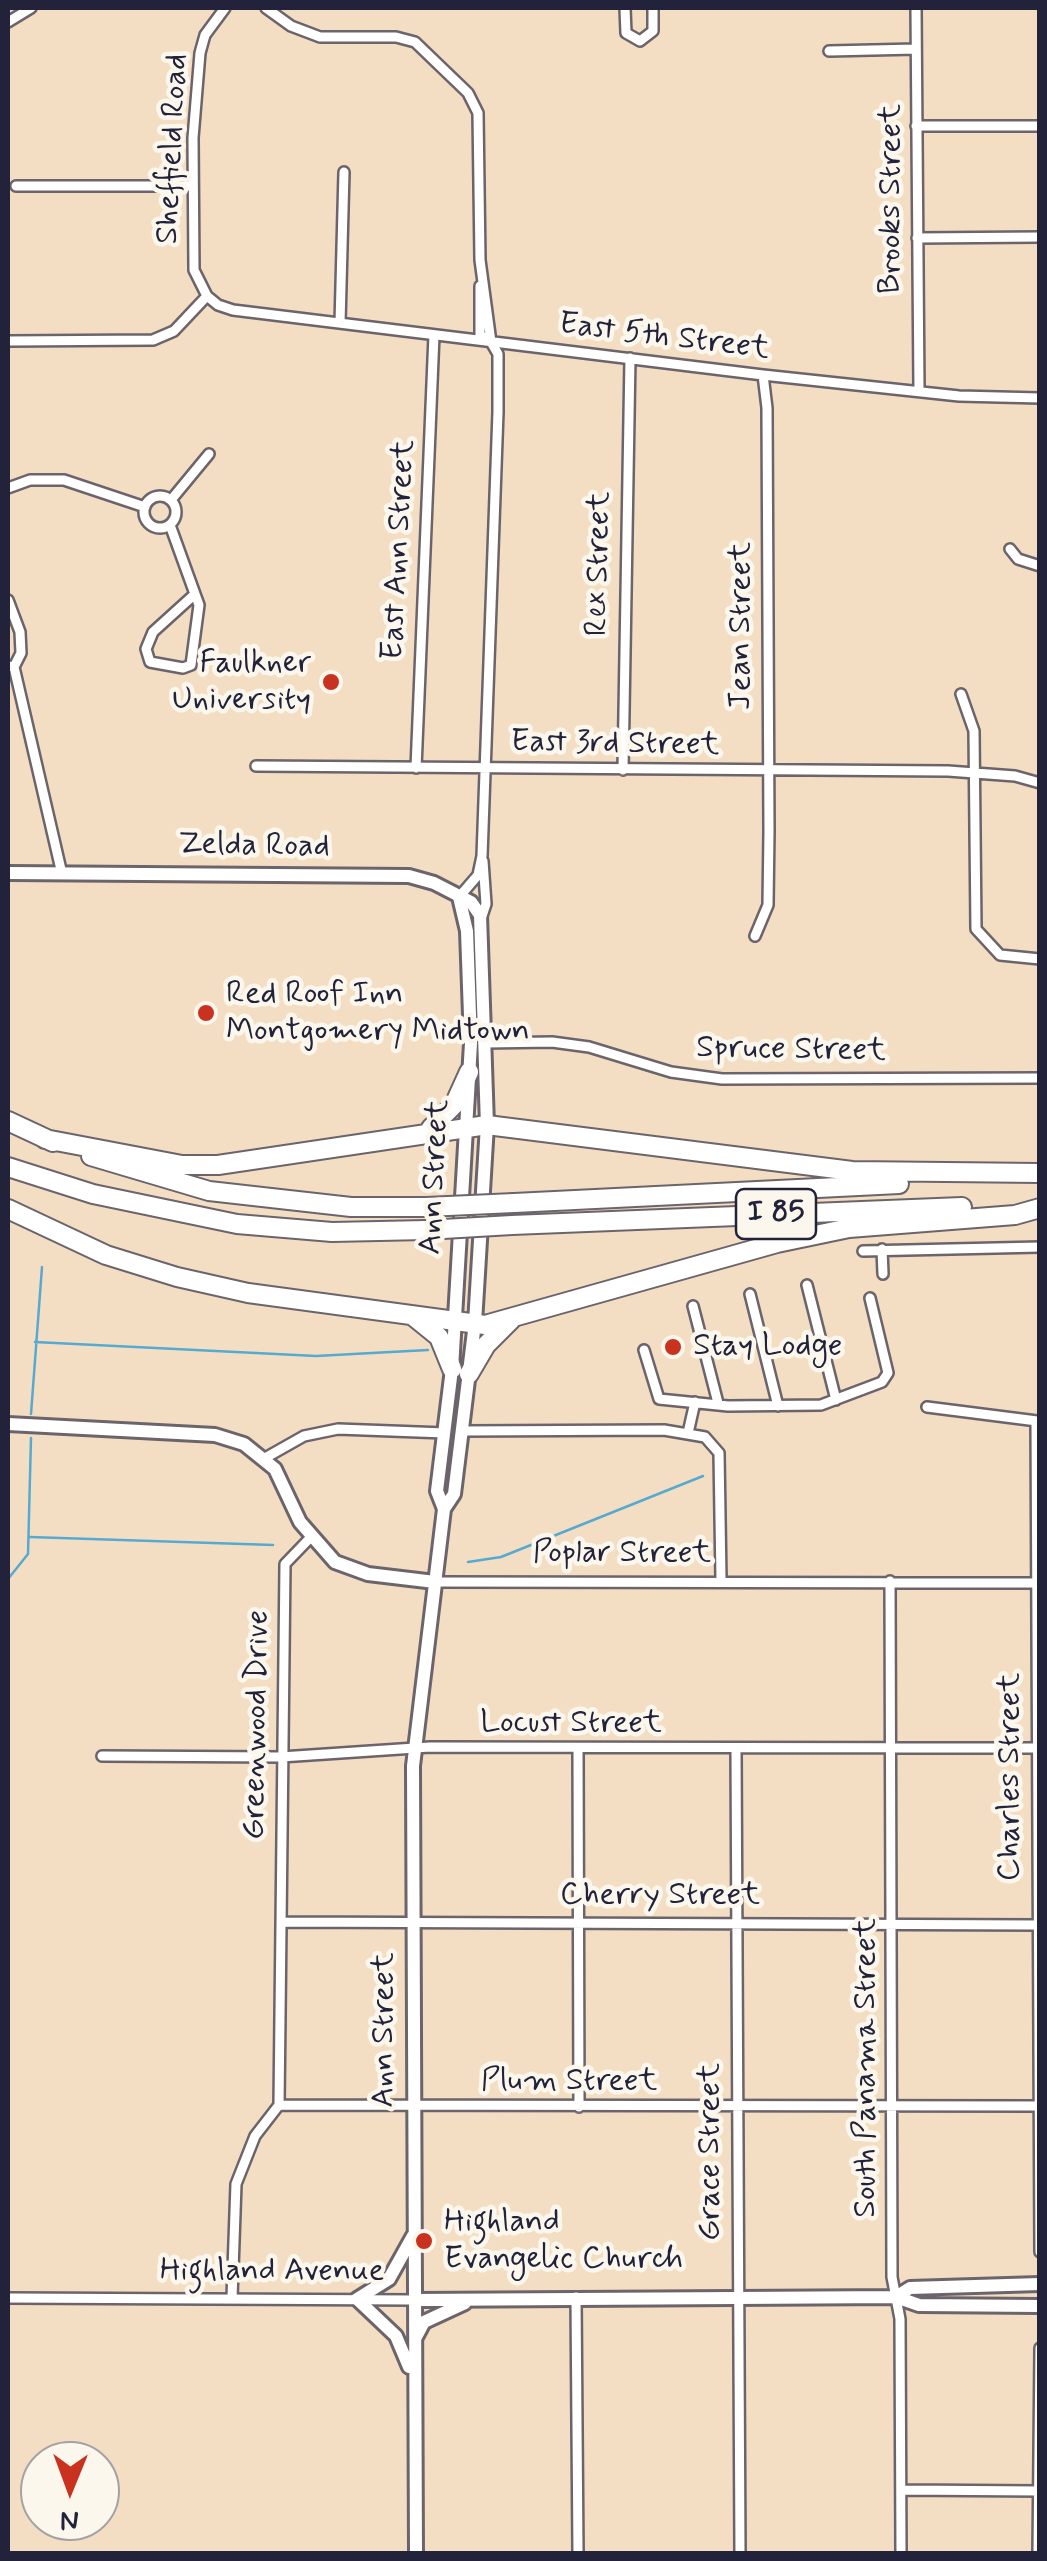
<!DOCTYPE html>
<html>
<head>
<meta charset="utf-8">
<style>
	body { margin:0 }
	#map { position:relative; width:1047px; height:2561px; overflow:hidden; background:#f4dec3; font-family:Mynerve,sans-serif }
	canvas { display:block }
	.frame { position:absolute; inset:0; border:10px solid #22223b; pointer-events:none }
	.north { position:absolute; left:20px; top:2441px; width:100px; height:100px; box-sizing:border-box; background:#fbf7ec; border:2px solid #a4a2a5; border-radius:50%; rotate:181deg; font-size:28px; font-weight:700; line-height:40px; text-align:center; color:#22223b }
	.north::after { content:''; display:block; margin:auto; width:35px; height:45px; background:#c8321e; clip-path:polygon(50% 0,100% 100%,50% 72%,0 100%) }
</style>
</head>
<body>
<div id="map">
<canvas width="1047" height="2561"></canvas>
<div class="frame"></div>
<div class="north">N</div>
</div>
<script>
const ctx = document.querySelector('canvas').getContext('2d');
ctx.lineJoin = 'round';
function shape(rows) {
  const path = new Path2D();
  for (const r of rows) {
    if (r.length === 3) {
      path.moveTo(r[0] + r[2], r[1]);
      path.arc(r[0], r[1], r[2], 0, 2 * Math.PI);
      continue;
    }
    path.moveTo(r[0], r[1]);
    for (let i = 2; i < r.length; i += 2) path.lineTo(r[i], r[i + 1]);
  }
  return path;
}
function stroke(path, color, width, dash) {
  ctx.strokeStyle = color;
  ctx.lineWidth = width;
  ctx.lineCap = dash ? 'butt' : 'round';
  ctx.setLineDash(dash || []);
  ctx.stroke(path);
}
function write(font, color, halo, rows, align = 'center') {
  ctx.font = font + ' Mynerve,sans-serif';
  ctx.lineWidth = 9;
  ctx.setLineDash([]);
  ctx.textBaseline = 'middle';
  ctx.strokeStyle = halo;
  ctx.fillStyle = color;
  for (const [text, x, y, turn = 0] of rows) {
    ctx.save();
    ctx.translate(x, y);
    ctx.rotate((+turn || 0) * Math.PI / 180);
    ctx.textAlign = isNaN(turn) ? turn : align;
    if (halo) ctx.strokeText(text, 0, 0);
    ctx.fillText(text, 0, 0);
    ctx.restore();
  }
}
stroke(shape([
	[35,1342,316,1356,428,1350],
	[31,1414,42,1267],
	[30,1537,273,1545],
	[468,1562,501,1557,703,1476],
	[8,1579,28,1554,31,1438]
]), '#56a9d1', 2.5);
const street = shape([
	[225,8,205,35,200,53,193,138,194,270,207,296,218,305,233,310,763,375,959,396,1040,398],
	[266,8,291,26,320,37,396,37,415,42,468,93,478,113,480,260,491,342,498,354,498,412,482,856,478,875,459,897],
	[625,8,626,33,640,41,653,31,653,8],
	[916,8,919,391],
	[8,22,31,8],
	[829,51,916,49],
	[916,126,1040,126],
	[16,186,193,186],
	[917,238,1040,237],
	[480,286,480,335,489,341],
	[340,323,344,172],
	[8,341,153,340,174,331,207,296],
	[8,488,30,480,64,480,145,507],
	[160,512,16],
	[171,500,209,454],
	[170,525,195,594],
	[1010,549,1018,559,1040,566],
	[195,594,199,605,191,665,183,668,150,662,146,649,153,632,195,594],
	[8,600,20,632,21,653,14,667],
	[8,666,14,667,62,874],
	[961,694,974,731,976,929,1000,955,1040,959],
	[256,766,948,771,1015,776,1040,783],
	[416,768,434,335],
	[623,770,630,358],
	[481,919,486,904,483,861],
	[755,936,768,905,769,831,767,408,763,375],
	[486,1043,552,1042,589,1047,671,1072,722,1079,1040,1078],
	[882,1249,883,1274],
	[863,1251,1040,1247],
	[807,1285,836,1400],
	[750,1294,778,1406],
	[693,1306,718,1403],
	[644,1350,659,1399,728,1406,821,1405,882,1382,888,1373,870,1298],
	[927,1407,1037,1421],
	[1036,1422,1040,2252],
	[462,1431,664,1430,705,1437,719,1453,721,1580],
	[688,1433,695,1402],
	[265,1458,304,1436,338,1429,445,1433],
	[890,1581,892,2277,900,2319,901,2554],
	[435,1582,1040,1583],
	[578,1749,579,2107],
	[736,1749,740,2554],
	[102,1756,281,1757,430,1747,1040,1748],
	[281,1922,1038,1925],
	[279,2105,1040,2106],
	[279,2105,285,1564,310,1538],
	[576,2297,578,2554],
	[8,2298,414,2300],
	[232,2298,236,2184,255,2136,279,2105],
	[901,2490,1040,2491],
	[1038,2554,1040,2348]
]);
const secondary = shape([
	[8,873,409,876,434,883,471,902,480,915,487,1125,475,1323,454,1494,444,1509,413,1766,416,2554],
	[8,1424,215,1435,244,1444,275,1469,300,1522,335,1562,368,1574,435,1582],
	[444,1509,437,1491,452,1369,471,1043,467,931,459,897],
	[896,2297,910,2288,1040,2284],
	[414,2300,896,2297,919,2305,1040,2306],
	[415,2339,424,2322,465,2303],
	[409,2367,396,2336,357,2299,389,2279,413,2236]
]);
const highway = shape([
	[8,1121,53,1142],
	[431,1128,454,1105,469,1072],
	[45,1139,182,1165,218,1165,487,1125,852,1171,1040,1173],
	[91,1156,209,1191,351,1207,426,1207],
	[8,1167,93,1194,237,1224,332,1232,426,1230],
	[514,1203,899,1184],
	[8,1209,106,1255,177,1277,248,1293,485,1325,777,1243,849,1228,1015,1215,1040,1208],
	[512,1225,962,1207],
	[413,1316,439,1337,452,1369],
	[469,1374,486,1345,511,1320]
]);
stroke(street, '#6c646b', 14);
stroke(secondary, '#6c646b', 18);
stroke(highway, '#6c646b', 22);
stroke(street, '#fff', 9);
stroke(secondary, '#fff', 12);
stroke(highway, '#fff', 18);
const highwayBridge = shape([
	[426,1207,514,1203],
	[426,1230,512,1225]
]);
stroke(highwayBridge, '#6c646b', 22, []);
stroke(highwayBridge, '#fff', 18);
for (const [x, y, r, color] of [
	[331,682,10,"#c8321e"],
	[206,1013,10,"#c8321e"],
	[673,1347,10,"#c8321e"],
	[424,2241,10,"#c8321e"]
]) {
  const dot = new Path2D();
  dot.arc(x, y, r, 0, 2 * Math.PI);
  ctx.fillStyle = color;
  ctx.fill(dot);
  stroke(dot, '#fbf7ec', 4);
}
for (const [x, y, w] of [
	[776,1214,80]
]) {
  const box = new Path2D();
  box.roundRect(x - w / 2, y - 25, w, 50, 8);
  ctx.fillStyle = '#fbf7ec';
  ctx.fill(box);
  stroke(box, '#22223b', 2.5);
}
write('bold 30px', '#22223b', null, [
	["I 85",776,1214]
]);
write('32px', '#22223b', '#fbf7ec', [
	["Sheffield Road",174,149,-87],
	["Brooks Street",892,199,-90],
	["East 5th Street",664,338,7],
	["East Ann Street",400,550,-87],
	["Rex Street",600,564,-89],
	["Jean Street",742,626,-90],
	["East 3rd Street",615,745,1],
	["Zelda Road",254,847,1],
	["Spruce Street",791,1051,1],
	["Ann Street",436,1177,-87],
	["Poplar Street",622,1554],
	["Locust Street",571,1724],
	["Greenwood Drive",258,1725,-89],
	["Charles Street",1011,1777,-90],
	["Cherry Street",660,1896],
	["Ann Street",385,2030,-90],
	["South Panama Street",867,2068,-90],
	["Plum Street",569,2082],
	["Grace Street",711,2152,-90],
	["Highland Avenue",272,2272]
]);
write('32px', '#22223b', '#fbf7ec', [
	["Faulkner",311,664,"right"],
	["University",311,701,"right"],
	["Red Roof Inn",226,995],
	["Montgomery Midtown",226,1032],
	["Stay Lodge",693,1347],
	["Highland",444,2223],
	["Evangelic Church",444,2260]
], 'left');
</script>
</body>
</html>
